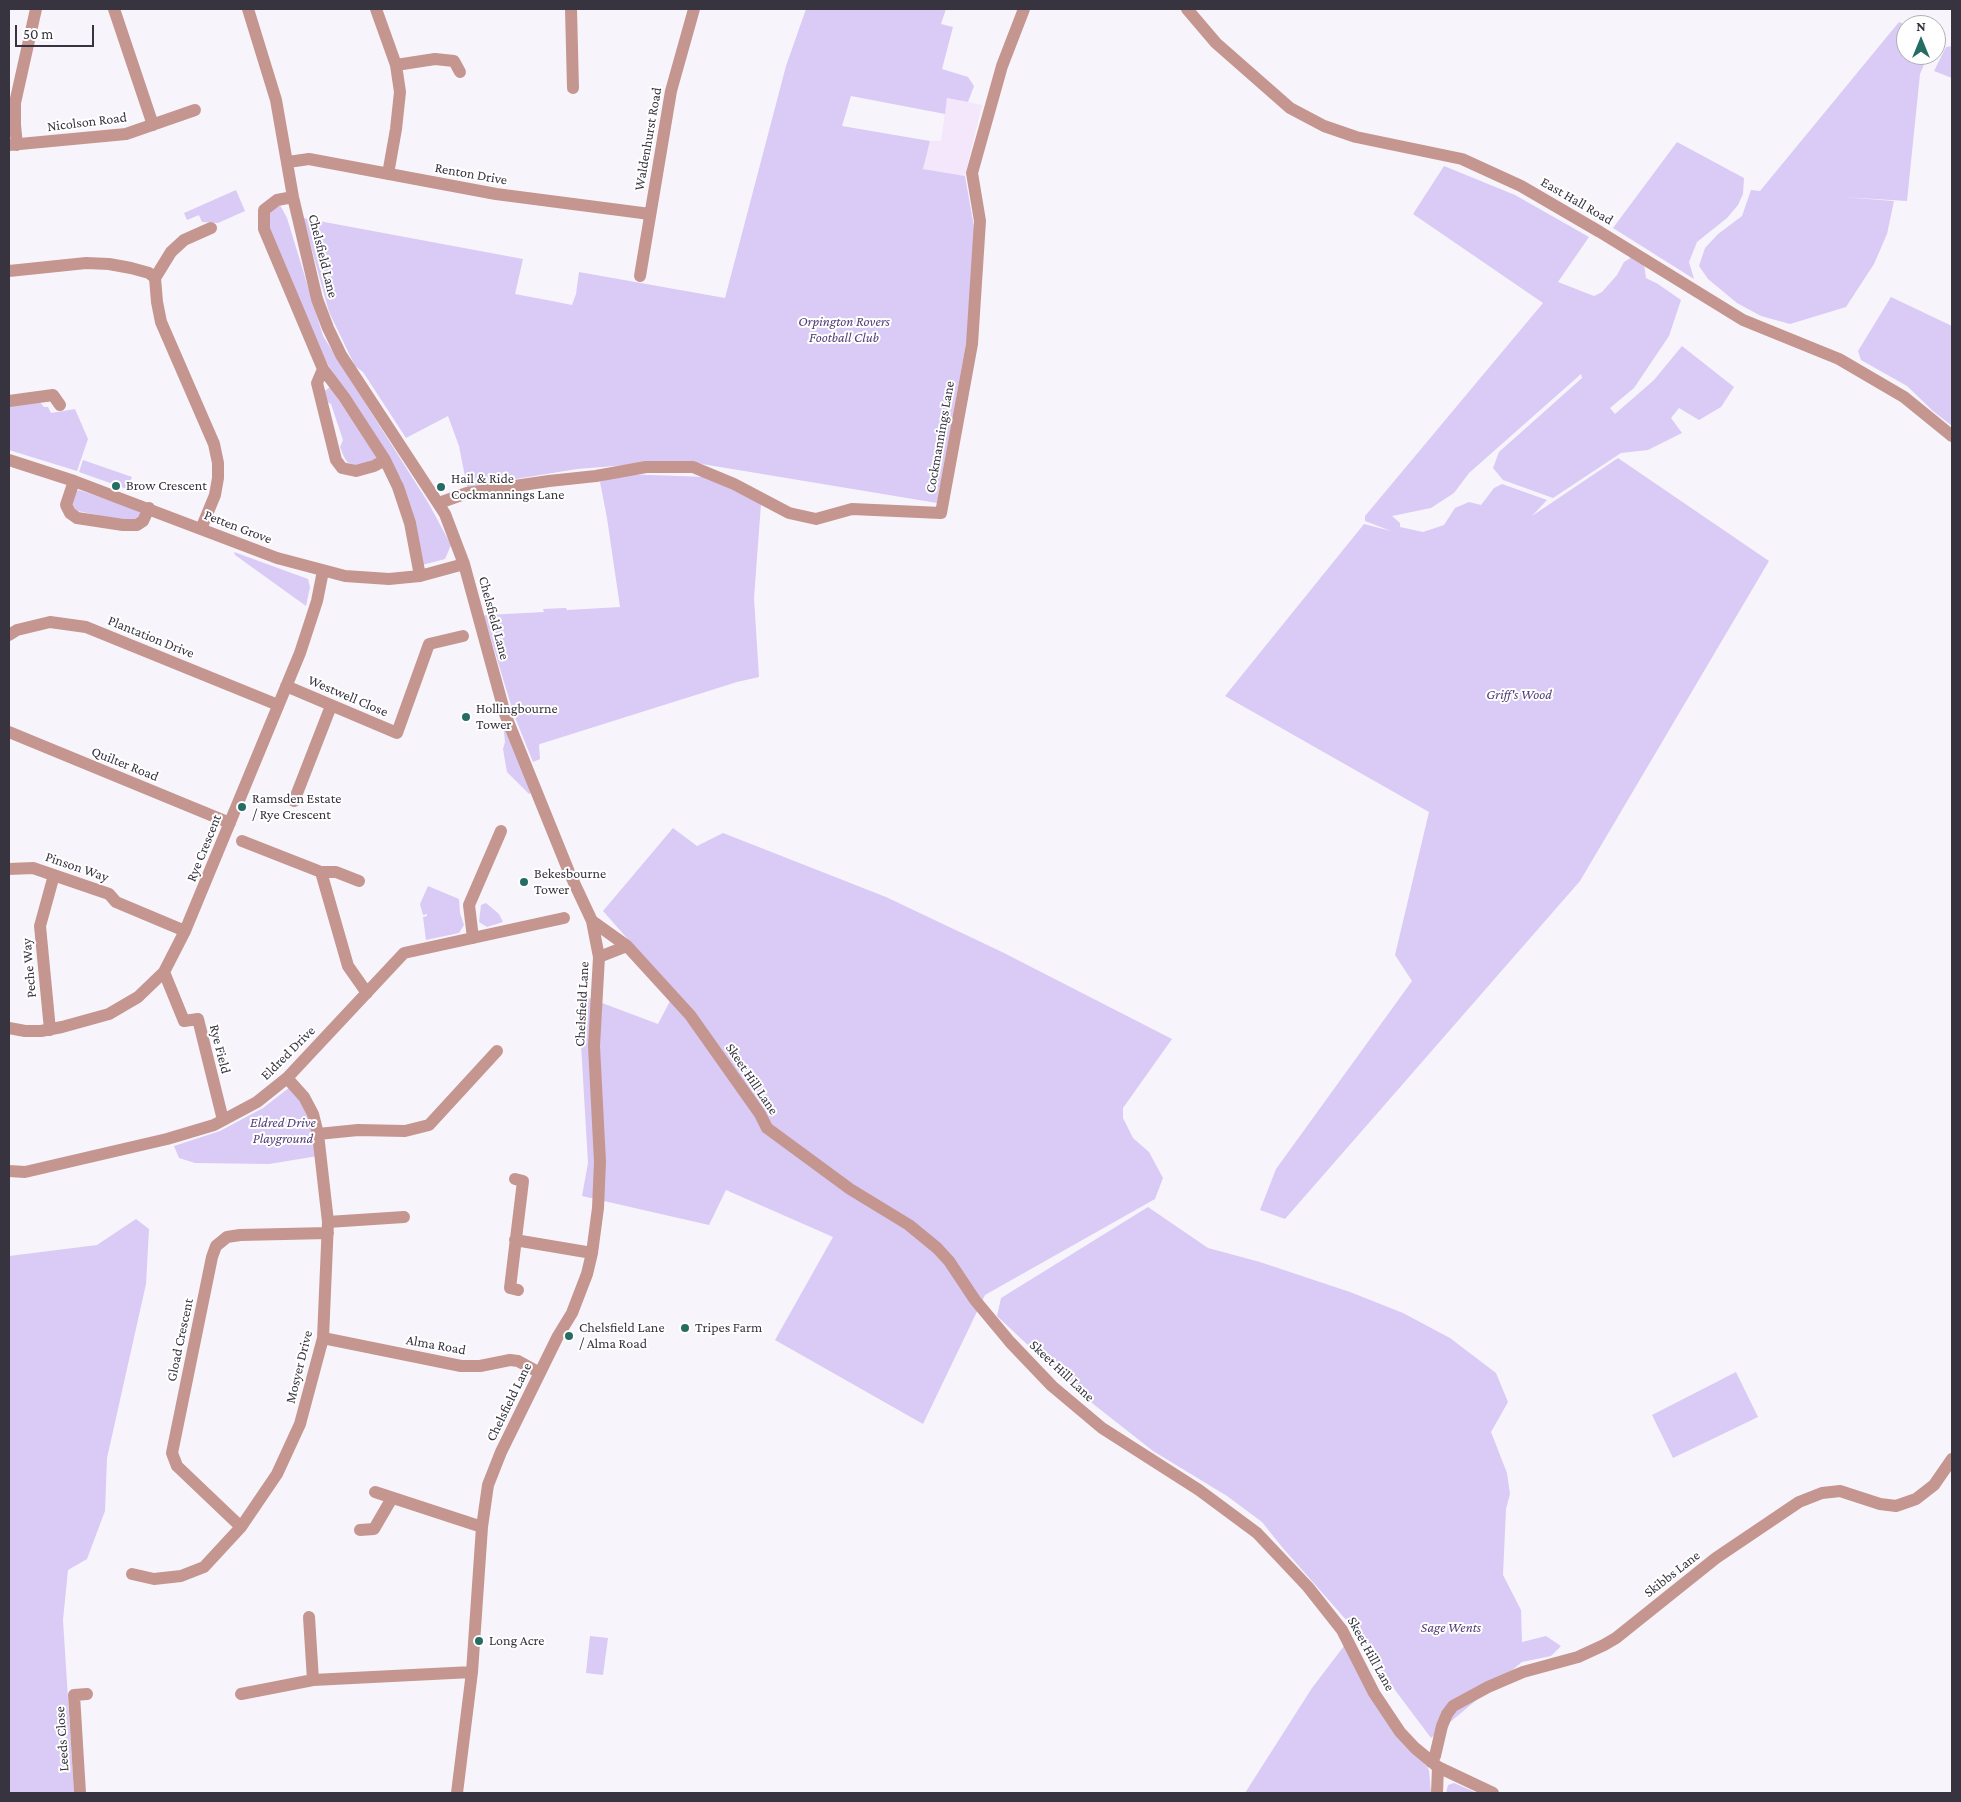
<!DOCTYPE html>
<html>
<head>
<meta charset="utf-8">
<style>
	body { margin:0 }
	#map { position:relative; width:1961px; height:1802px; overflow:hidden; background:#f7f5fb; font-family:"Crimson Pro",serif }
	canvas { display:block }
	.frame { position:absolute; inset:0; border:10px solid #37333f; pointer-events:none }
	.north { position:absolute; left:1896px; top:15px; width:50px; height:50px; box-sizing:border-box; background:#fff; border:1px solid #afadb2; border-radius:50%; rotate:0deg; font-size:14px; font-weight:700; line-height:20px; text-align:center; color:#37333f }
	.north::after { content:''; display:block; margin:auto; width:18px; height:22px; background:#256d63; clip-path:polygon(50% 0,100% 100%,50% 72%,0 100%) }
	.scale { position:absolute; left:15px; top:25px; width:79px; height:22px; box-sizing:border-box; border:2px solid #37333f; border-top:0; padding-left:6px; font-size:15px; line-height:18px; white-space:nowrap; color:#37333f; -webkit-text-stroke:4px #fff; paint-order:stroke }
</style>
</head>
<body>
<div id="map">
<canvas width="1961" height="1802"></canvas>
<div class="frame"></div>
<div class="north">N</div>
<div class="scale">50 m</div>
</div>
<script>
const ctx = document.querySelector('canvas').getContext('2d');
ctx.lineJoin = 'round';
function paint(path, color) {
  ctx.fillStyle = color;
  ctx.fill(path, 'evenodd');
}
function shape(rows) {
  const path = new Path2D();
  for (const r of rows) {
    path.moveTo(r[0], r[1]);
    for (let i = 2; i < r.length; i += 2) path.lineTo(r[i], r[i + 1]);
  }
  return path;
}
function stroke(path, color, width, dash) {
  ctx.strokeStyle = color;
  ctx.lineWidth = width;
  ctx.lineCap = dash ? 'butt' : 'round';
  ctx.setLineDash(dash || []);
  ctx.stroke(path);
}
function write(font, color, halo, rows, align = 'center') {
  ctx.font = font + ' "Crimson Pro",serif';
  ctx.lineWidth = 4;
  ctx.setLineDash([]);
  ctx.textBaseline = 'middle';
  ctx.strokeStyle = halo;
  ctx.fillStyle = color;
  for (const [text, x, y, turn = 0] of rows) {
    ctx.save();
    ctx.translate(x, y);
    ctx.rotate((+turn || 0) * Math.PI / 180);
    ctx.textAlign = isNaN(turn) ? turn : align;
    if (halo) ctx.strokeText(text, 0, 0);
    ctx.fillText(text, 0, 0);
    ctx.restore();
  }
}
paint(shape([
	[947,98,982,105,965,176,923,169,930,141,941,141]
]), '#f4e7fb');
paint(shape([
	[806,9,946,9,941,24,953,27,942,69,968,77,974,86,968,102,947,98,945,114,851,96,842,126,930,141,923,169,965,176,977,244,967,338,937,503,696,463,665,462,577,469,467,487,459,446,448,416,406,438,363,372,355,366,329,312,303,218,523,259,515,294,552,301,572,305,576,294,579,272,725,298,786,66],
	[1899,22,1906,25,1906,55,1928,55,1920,74,1907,201,1843,197,1894,201,1887,234,1874,264,1846,307,1790,324,1761,316,1737,303,1708,279,1699,266,1705,248,1718,234,1742,216,1751,190,1760,191],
	[1952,46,1952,78,1934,71,1946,47],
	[1677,142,1744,178,1743,194,1738,205,1727,218,1697,242,1689,262,1694,279,1613,228],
	[1444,166,1515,195,1589,237,1558,282,1594,296,1602,292,1617,275,1624,262,1632,257,1644,264,1646,278,1658,284,1681,300,1669,336,1634,388,1610,408,1615,414,1654,380,1682,346,1734,387,1721,407,1699,420,1679,408,1671,418,1682,433,1648,450,1621,453,1553,498,1503,480,1493,468,1499,452,1582,378,1581,374,1469,473,1454,493,1431,508,1392,516,1400,523,1400,527,1423,532,1444,525,1455,508,1469,502,1481,505,1494,488,1502,484,1547,500,1532,516,1618,458,1769,561,1580,881,1285,1219,1260,1210,1276,1169,1412,981,1395,955,1429,812,1225,696,1364,524,1391,531,1365,521,1365,516,1543,303,1413,214],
	[236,190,245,211,218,223,202,222,199,215,187,220,184,213],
	[280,205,287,218,323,336,429,504,451,545,445,559,422,565,401,479,328,365,266,226,268,212],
	[1891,297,1952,326,1952,426,1933,411,1907,386,1861,360,1858,351],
	[330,387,377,458,358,467,347,462,344,457,340,447,343,440,331,404,324,400,322,393],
	[39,401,44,407,48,407,51,413,75,409,88,439,77,471,9,450,9,405],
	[83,460,132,477,127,489,79,472],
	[623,474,707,477,761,504,754,598,759,677,737,682,540,744,539,745,540,759,533,762,514,715,484,616,486,615,544,612,543,609,566,608,567,610,620,607,607,518,600,482],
	[79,490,138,510,141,514,135,523,73,510,70,506,74,493],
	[234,552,308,579,310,587,306,606,235,555],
	[503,723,533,791,529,794,507,772,503,749,505,742],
	[673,828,697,846,723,833,886,897,1002,952,1172,1039,1123,1108,1123,1118,1133,1138,1149,1152,1163,1178,1155,1199,985,1295,923,1424,775,1340,833,1237,726,1190,709,1225,582,1196,588,1163,578,994,658,1024,670,1001,672,989,603,911],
	[428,886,459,899,460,913,464,925,459,933,426,940,423,917,427,916,427,914,423,915,420,904],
	[486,903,499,914,503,922,487,927,479,922,481,905],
	[290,1087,312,1120,318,1156,269,1164,195,1163,179,1158,174,1146,220,1131,263,1108],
	[1148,1207,1208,1248,1260,1262,1350,1292,1403,1313,1450,1338,1496,1373,1508,1402,1491,1432,1507,1473,1510,1494,1506,1509,1503,1575,1521,1610,1522,1642,1546,1636,1561,1646,1551,1656,1522,1662,1431,1738,1356,1638,1348,1622,1282,1547,1262,1522,1227,1496,1153,1451,1092,1403,1048,1364,997,1316,1001,1298],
	[136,1219,149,1229,146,1284,107,1458,105,1511,87,1559,68,1570,63,1620,74,1793,9,1793,9,1256,97,1245],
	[1736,1372,1758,1417,1673,1458,1652,1415],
	[590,1636,608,1638,603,1675,586,1673],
	[1344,1646,1429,1770,1431,1793,1245,1793,1312,1688],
	[1454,1783,1477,1793,1446,1793,1448,1785]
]), '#d9cbf5');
stroke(shape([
	[114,9,153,125],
	[248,9,276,100,293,197,317,299,328,328,341,355,445,514,464,564,505,714,569,872,592,921,599,957,594,1046,600,1162,598,1208,592,1253,587,1274,572,1313,558,1336,501,1452,488,1485,482,1527,472,1672,457,1793],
	[376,9,396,65,400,92,396,129,388,174],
	[571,9,573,88],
	[1187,9,1216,43,1290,108,1324,126,1356,137,1462,159,1521,186,1600,232,1743,320,1839,359,1904,397,1952,436],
	[396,65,435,59,454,61,460,72],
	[9,145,126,134,195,110],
	[17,145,15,125,15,103,36,9],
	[288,162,309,159,496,194,650,214],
	[293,197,277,200,264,210,264,229,323,369,317,383,336,460,342,468,356,471,374,466,385,460],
	[9,271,86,263,109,264,131,268,149,273,155,278,157,302,161,322,214,444,218,463,218,478,215,495,201,529],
	[640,276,671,91,694,9],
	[155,278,171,252,184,240,211,228],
	[323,369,344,397,385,460,398,487,410,523,420,576],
	[9,401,53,395,60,405],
	[9,460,74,481,277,558,345,576,389,579,420,576,464,564],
	[74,481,66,505,70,513,77,518,123,525,137,525,143,521,149,508],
	[439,503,467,493,549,481,596,476,646,467,693,467,734,484,789,513,816,519,852,509,941,513,972,344,980,221,972,173,1002,66,1024,9],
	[9,635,17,630,50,622,86,627,278,705],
	[286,686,397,733,429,644,463,636],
	[9,732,230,823],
	[294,801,331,706],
	[242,841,321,872,348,966,367,993],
	[9,869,33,868,109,894,116,902,185,931],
	[321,872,336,872,359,881],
	[592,921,627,946,690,1015,760,1114,767,1128,850,1189,909,1225,937,1248,949,1261,975,1300,1010,1342,1052,1386,1102,1428,1199,1490,1257,1533,1308,1587,1342,1630,1374,1693,1400,1732,1415,1748,1438,1767,1493,1793],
	[473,938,469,905,501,831],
	[599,957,627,946],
	[164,972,184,1021,198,1019,223,1120],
	[9,1028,25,1031,41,1031,62,1027,109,1014,138,997,164,972,185,931,300,653,317,601,323,571],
	[50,1030,40,926,54,875],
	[318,1134,358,1130,405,1131,429,1125,497,1051],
	[9,1171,25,1172,167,1139,214,1125,257,1102,287,1078,404,953,564,918],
	[515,1179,523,1181,510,1288,518,1290],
	[328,1222,404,1217],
	[515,1240,592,1253],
	[323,1338,461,1366,480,1366,510,1360,518,1361,540,1373],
	[375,1492,482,1527],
	[241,1527,177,1466,172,1453,212,1257,216,1246,227,1237,240,1235,328,1233],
	[360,1530,374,1529,392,1498],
	[132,1574,154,1579,181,1576,204,1567,241,1527,277,1474,300,1424,323,1338,328,1222,318,1134,313,1114,304,1097,287,1078],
	[309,1617,313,1680],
	[241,1694,313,1680,472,1672],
	[1431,1762,1435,1756,1442,1726,1447,1714,1453,1706,1488,1687,1523,1672,1578,1657,1604,1645,1616,1638,1716,1558,1799,1502,1822,1493,1840,1491,1880,1504,1896,1506,1916,1499,1934,1485,1952,1459],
	[80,1793,74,1695,87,1694],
	[1437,1793,1438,1767]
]), '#c59690', 12);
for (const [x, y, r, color] of [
	[116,486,5,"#256d63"],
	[441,487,5,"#256d63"],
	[466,717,5,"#256d63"],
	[242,807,5,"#256d63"],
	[524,882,5,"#256d63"],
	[685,1328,5,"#256d63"],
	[569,1336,5,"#256d63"],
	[479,1641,5,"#256d63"]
]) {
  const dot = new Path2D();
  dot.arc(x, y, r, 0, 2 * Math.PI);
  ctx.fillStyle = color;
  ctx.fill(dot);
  stroke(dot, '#fff', 2);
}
write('14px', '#37333f', '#fff', [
	["Nicolson Road",87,122,-7],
	["Waldenhurst Road",648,139,-80],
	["Renton Drive",471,174,10],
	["East Hall Road",1577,201,30],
	["Chelsfield Lane",323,256,76],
	["Cockmannings Lane",940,437,-80],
	["Petten Grove",238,527,21],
	["Chelsfield Lane",494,618,75],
	["Plantation Drive",151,637,22],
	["Westwell Close",348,696,23],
	["Quilter Road",125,764,22],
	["Rye Crescent",204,848,-68],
	["Pinson Way",77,867,19],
	["Peche Way",29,968,-95],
	["Chelsfield Lane",582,1004,-87],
	["Rye Field",220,1049,76],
	["Eldred Drive",288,1053,-45],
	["Skeet Hill Lane",752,1079,56],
	["Gload Crescent",180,1340,-78],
	["Alma Road",436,1345,10],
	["Mosyer Drive",299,1367,-76],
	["Skeet Hill Lane",1062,1371,43],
	["Chelsfield Lane",509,1402,-64],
	["Skibbs Lane",1672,1574,-38],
	["Skeet Hill Lane",1371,1654,61],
	["Leeds Close",62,1739,-94]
]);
write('italic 14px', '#523c77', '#fff', [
	["Orpington Rovers",844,322],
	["Football Club",844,338],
	["Griff's Wood",1519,695],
	["Eldred Drive",283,1123],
	["Playground",283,1139],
	["Sage Wents",1451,1628]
]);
write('14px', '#37333f', '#fff', [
	["Hail & Ride",451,479],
	["Cockmannings Lane",451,495],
	["Brow Crescent",126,486],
	["Hollingbourne",476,709],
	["Tower",476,725],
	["Ramsden Estate",252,799],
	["/ Rye Crescent",252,815],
	["Bekesbourne",534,874],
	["Tower",534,890],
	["Chelsfield Lane",579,1328],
	["/ Alma Road",579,1344],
	["Tripes Farm",695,1328],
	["Long Acre",489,1641]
], 'left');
</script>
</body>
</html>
